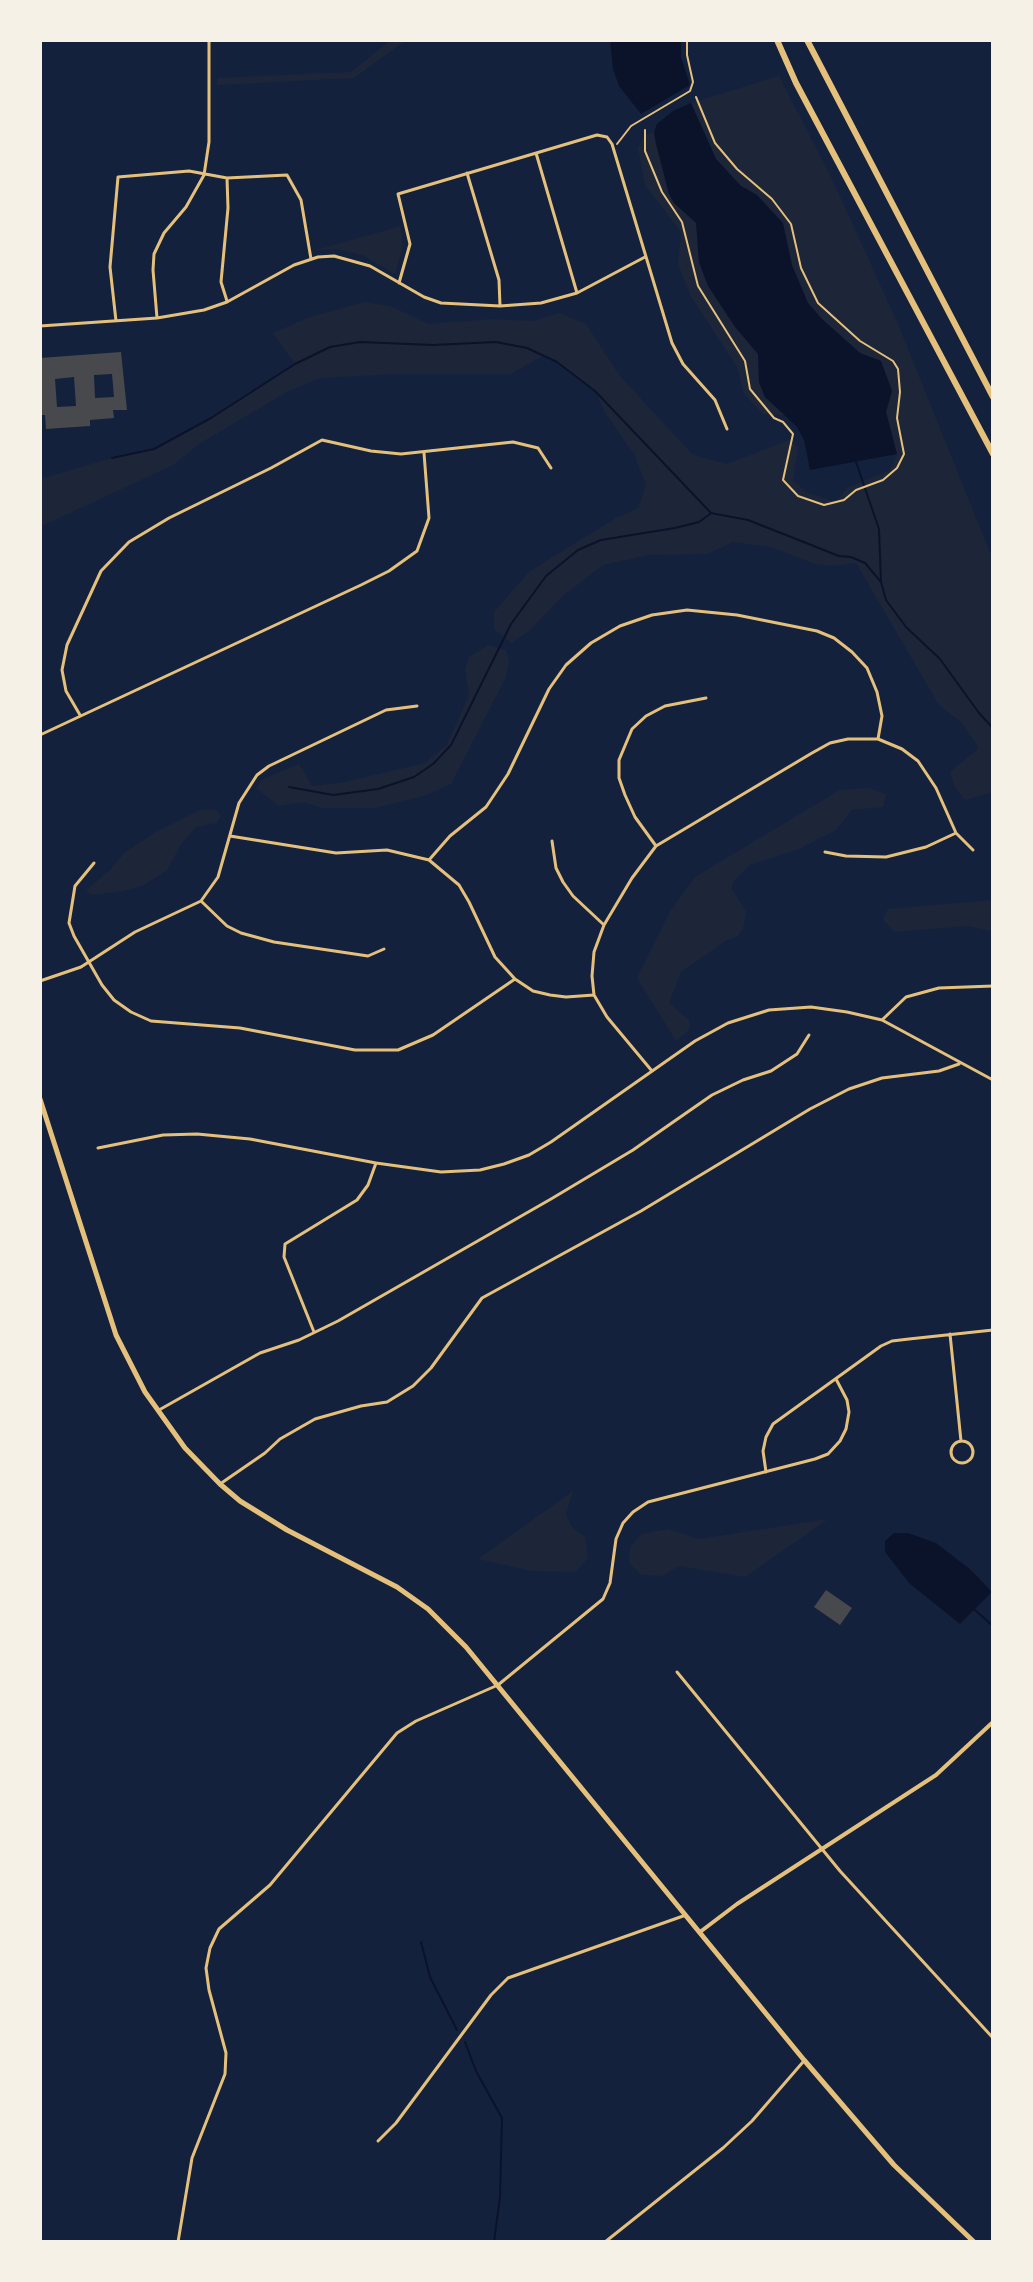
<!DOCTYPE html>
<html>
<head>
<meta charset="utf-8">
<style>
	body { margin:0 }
	#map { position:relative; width:1033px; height:2282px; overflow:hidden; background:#14213d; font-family:Arial,sans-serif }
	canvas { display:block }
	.frame { position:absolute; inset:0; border:42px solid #f6f1e7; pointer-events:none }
</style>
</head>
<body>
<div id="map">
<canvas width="1033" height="2282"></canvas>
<div class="frame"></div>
</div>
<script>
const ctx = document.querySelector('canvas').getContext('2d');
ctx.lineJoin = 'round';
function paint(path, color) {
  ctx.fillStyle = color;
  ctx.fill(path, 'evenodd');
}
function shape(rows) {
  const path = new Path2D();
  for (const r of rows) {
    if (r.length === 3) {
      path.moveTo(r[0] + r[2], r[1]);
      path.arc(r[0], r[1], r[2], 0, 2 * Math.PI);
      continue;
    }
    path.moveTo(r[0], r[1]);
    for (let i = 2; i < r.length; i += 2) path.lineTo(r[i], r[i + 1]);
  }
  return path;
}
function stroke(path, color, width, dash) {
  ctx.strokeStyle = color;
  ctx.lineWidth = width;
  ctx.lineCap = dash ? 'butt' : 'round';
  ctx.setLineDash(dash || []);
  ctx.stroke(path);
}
paint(shape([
	[391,40,406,40,354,78,217,85,217,78,351,72],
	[779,76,834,183,898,324,993,560,993,792,965,800,955,787,950,772,979,748,962,723,939,705,856,563,834,566,815,564,771,547,732,542,708,554,648,555,603,565,564,595,529,631,511,643,494,629,494,612,530,571,616,518,638,508,646,485,634,454,606,414,595,391,557,362,543,356,510,374,397,374,320,378,287,392,199,444,173,465,40,527,40,479,112,458,155,449,211,418,295,364,273,333,310,317,365,302,393,307,428,324,491,319,533,321,559,313,586,324,619,375,693,455,727,464,789,440,798,447,793,481,808,493,836,502,847,488,890,470,897,454,886,412,892,391,881,361,860,353,821,318,808,303,757,195,741,186,716,159,691,103],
	[654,132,669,194,696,223,699,262,751,346,758,354,759,382,765,397,785,415,763,414,744,394,737,367,691,297,678,264,681,232,645,185,638,148,644,136],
	[401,226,402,251,395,274,362,255,336,249,316,250],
	[488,645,506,650,509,661,506,677,451,784,424,796,375,808,323,808,303,802,279,806,256,788,263,779,299,764,312,786,340,783,425,763,447,745,469,695,465,669,469,657],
	[868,788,886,794,883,807,852,810,836,830,799,849,750,865,733,882,732,889,746,912,743,929,738,936,724,942,681,972,669,1003,690,1021,689,1030,676,1041,637,978,671,910,695,877,840,790],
	[200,810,216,810,221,815,217,823,196,827,182,843,167,870,142,886,124,891,91,895,86,890,110,870,125,852,156,832],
	[993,900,993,931,967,926,894,932,883,919,888,909],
	[573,1491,566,1514,572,1527,585,1537,588,1558,575,1572,532,1571,478,1559],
	[828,1519,745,1577,679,1566,662,1576,641,1575,629,1563,630,1548,641,1534,668,1529,699,1539]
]), '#1d2539');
paint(shape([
	[610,40,681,40,681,57,690,85,641,114,619,86,613,69],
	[691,103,716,159,741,186,757,195,783,223,792,265,808,303,821,318,860,353,881,361,892,391,886,412,897,454,810,470,804,440,797,427,765,397,759,382,758,354,735,327,708,286,699,262,696,223,674,203,669,194,656,144,654,132,657,124,673,111],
	[894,1533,908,1533,936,1543,971,1570,992,1592,960,1624,909,1583,885,1552,885,1541]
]), '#0b132b');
stroke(shape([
	[112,458,154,449,211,418,295,364,330,347,360,342,433,345,496,342,527,348,557,362,595,391,711,513,748,520,839,556,851,557,865,563,881,582],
	[856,462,879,529,881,582,886,600,906,627,940,659,979,713,993,728],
	[289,787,333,795,378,789,414,777,433,764,451,745,511,624,546,576,578,550,601,540,675,528,699,522,710,514],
	[975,1610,993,1626],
	[421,1942,430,1977,457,2030],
	[465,2042,476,2071,502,2118,500,2197,494,2242]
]), '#0b132b', 2);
paint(shape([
	[121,352,127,410,113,410,114,418,90,420,90,426,46,429,45,415,40,415,40,358],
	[112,374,114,397,95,398,94,375],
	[74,377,76,406,57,407,55,379],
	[826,1590,852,1608,840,1625,814,1607]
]), '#48494c');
stroke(shape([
	[645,130,645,151,662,192,682,222,698,286,745,361,750,389,774,418,783,422,793,434,783,480,798,496,824,505,844,500,856,490,883,480,897,468,904,454,897,418,900,392,898,369,893,361,860,341,818,303,801,268,791,224,772,199,737,169,715,143,696,97],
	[617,144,631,126,690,91,693,82,687,55,687,40]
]), '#e5c07b', 2);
stroke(shape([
	[536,153,577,293],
	[467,173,499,280,500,306],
	[399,283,410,244,398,194,597,135,607,137,612,144,672,343,683,364,715,400,727,429],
	[227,301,221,282,228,208,227,178],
	[157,318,153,270,154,254,164,233,186,207,204,175,209,142,209,40],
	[116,321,110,267,118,177,189,171,227,178,287,175,301,200,311,259],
	[40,326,157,318,204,310,227,302,294,265,318,257,334,256,370,266,424,297,441,303,500,306,541,303,577,293,645,257],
	[80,715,66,691,62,670,67,645,101,571,129,542,169,518,271,468,322,440,371,451,401,454,513,442,538,448,551,468],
	[40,735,361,585,389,571,417,551,429,518,424,453],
	[230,836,336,853,387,850,429,860,459,885,469,902,495,957,515,979,533,991,550,995,566,997,594,995],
	[552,841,556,868,563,882,573,896,604,925],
	[656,846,635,817,625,795,619,778,619,760,632,729,646,716,665,706,706,698],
	[825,852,846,856,886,857,926,847,956,833],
	[429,860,450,836,486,807,508,774,549,689,566,665,591,643,620,626,652,615,687,610,737,615,817,631,834,638,852,652,867,668,877,692,882,716,878,739],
	[94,863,75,886,69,923,74,936,102,985,114,1000,131,1012,151,1021,240,1028,355,1050,398,1050,433,1035,515,979],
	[201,901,227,926,241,933,274,942,368,956,384,949],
	[40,981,81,967,135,932,201,901,218,877,239,803,257,775,269,766,386,710,417,706],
	[882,1020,906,997,939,988,993,986],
	[652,1071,607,1017,594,995,592,976,594,952,604,925,632,878,656,846,812,753,830,743,848,739,878,739,902,749,918,761,936,788,956,833,973,850],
	[98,1148,163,1135,197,1134,250,1139,376,1163,441,1172,480,1170,504,1164,529,1155,551,1142,695,1041,728,1023,769,1010,811,1007,847,1012,882,1020,993,1080],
	[314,1332,284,1257,285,1244,357,1200,368,1185,376,1163],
	[950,1334,961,1441],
	[159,1410,260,1353,299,1340,338,1321,551,1199,633,1150,712,1095,743,1080,771,1071,797,1054,809,1035],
	[962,1452,11],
	[766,1472,763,1451,766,1437,773,1424,881,1346,892,1341,909,1339,993,1330],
	[220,1484,265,1453,280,1439,315,1419,361,1406,387,1402,413,1386,431,1368,482,1298,641,1211,810,1109,849,1089,882,1078,939,1071,959,1064],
	[677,1672,840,1871,993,2038],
	[378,2141,396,2123,491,1995,508,1978,686,1915],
	[178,2242,192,2158,225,2074,226,2053,209,1990,206,1968,210,1948,219,1929,270,1885,397,1733,416,1721,498,1685,603,1599,610,1583,616,1539,623,1523,633,1512,648,1502,815,1459,828,1454,840,1441,846,1429,849,1412,847,1400,836,1379],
	[605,2242,723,2148,752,2121,803,2062]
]), '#e5c07b', 3);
stroke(shape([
	[700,1932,737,1904,936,1775,993,1722]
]), '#e5c07b', 4);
stroke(shape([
	[40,1099,116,1335,145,1392,185,1448,220,1484,240,1501,287,1530,397,1587,428,1609,466,1647,804,2060,894,2165,974,2242]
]), '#e5c07b', 5);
stroke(shape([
	[777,40,796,83,993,454],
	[807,40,993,397]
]), '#e5c07b', 6);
</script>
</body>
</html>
